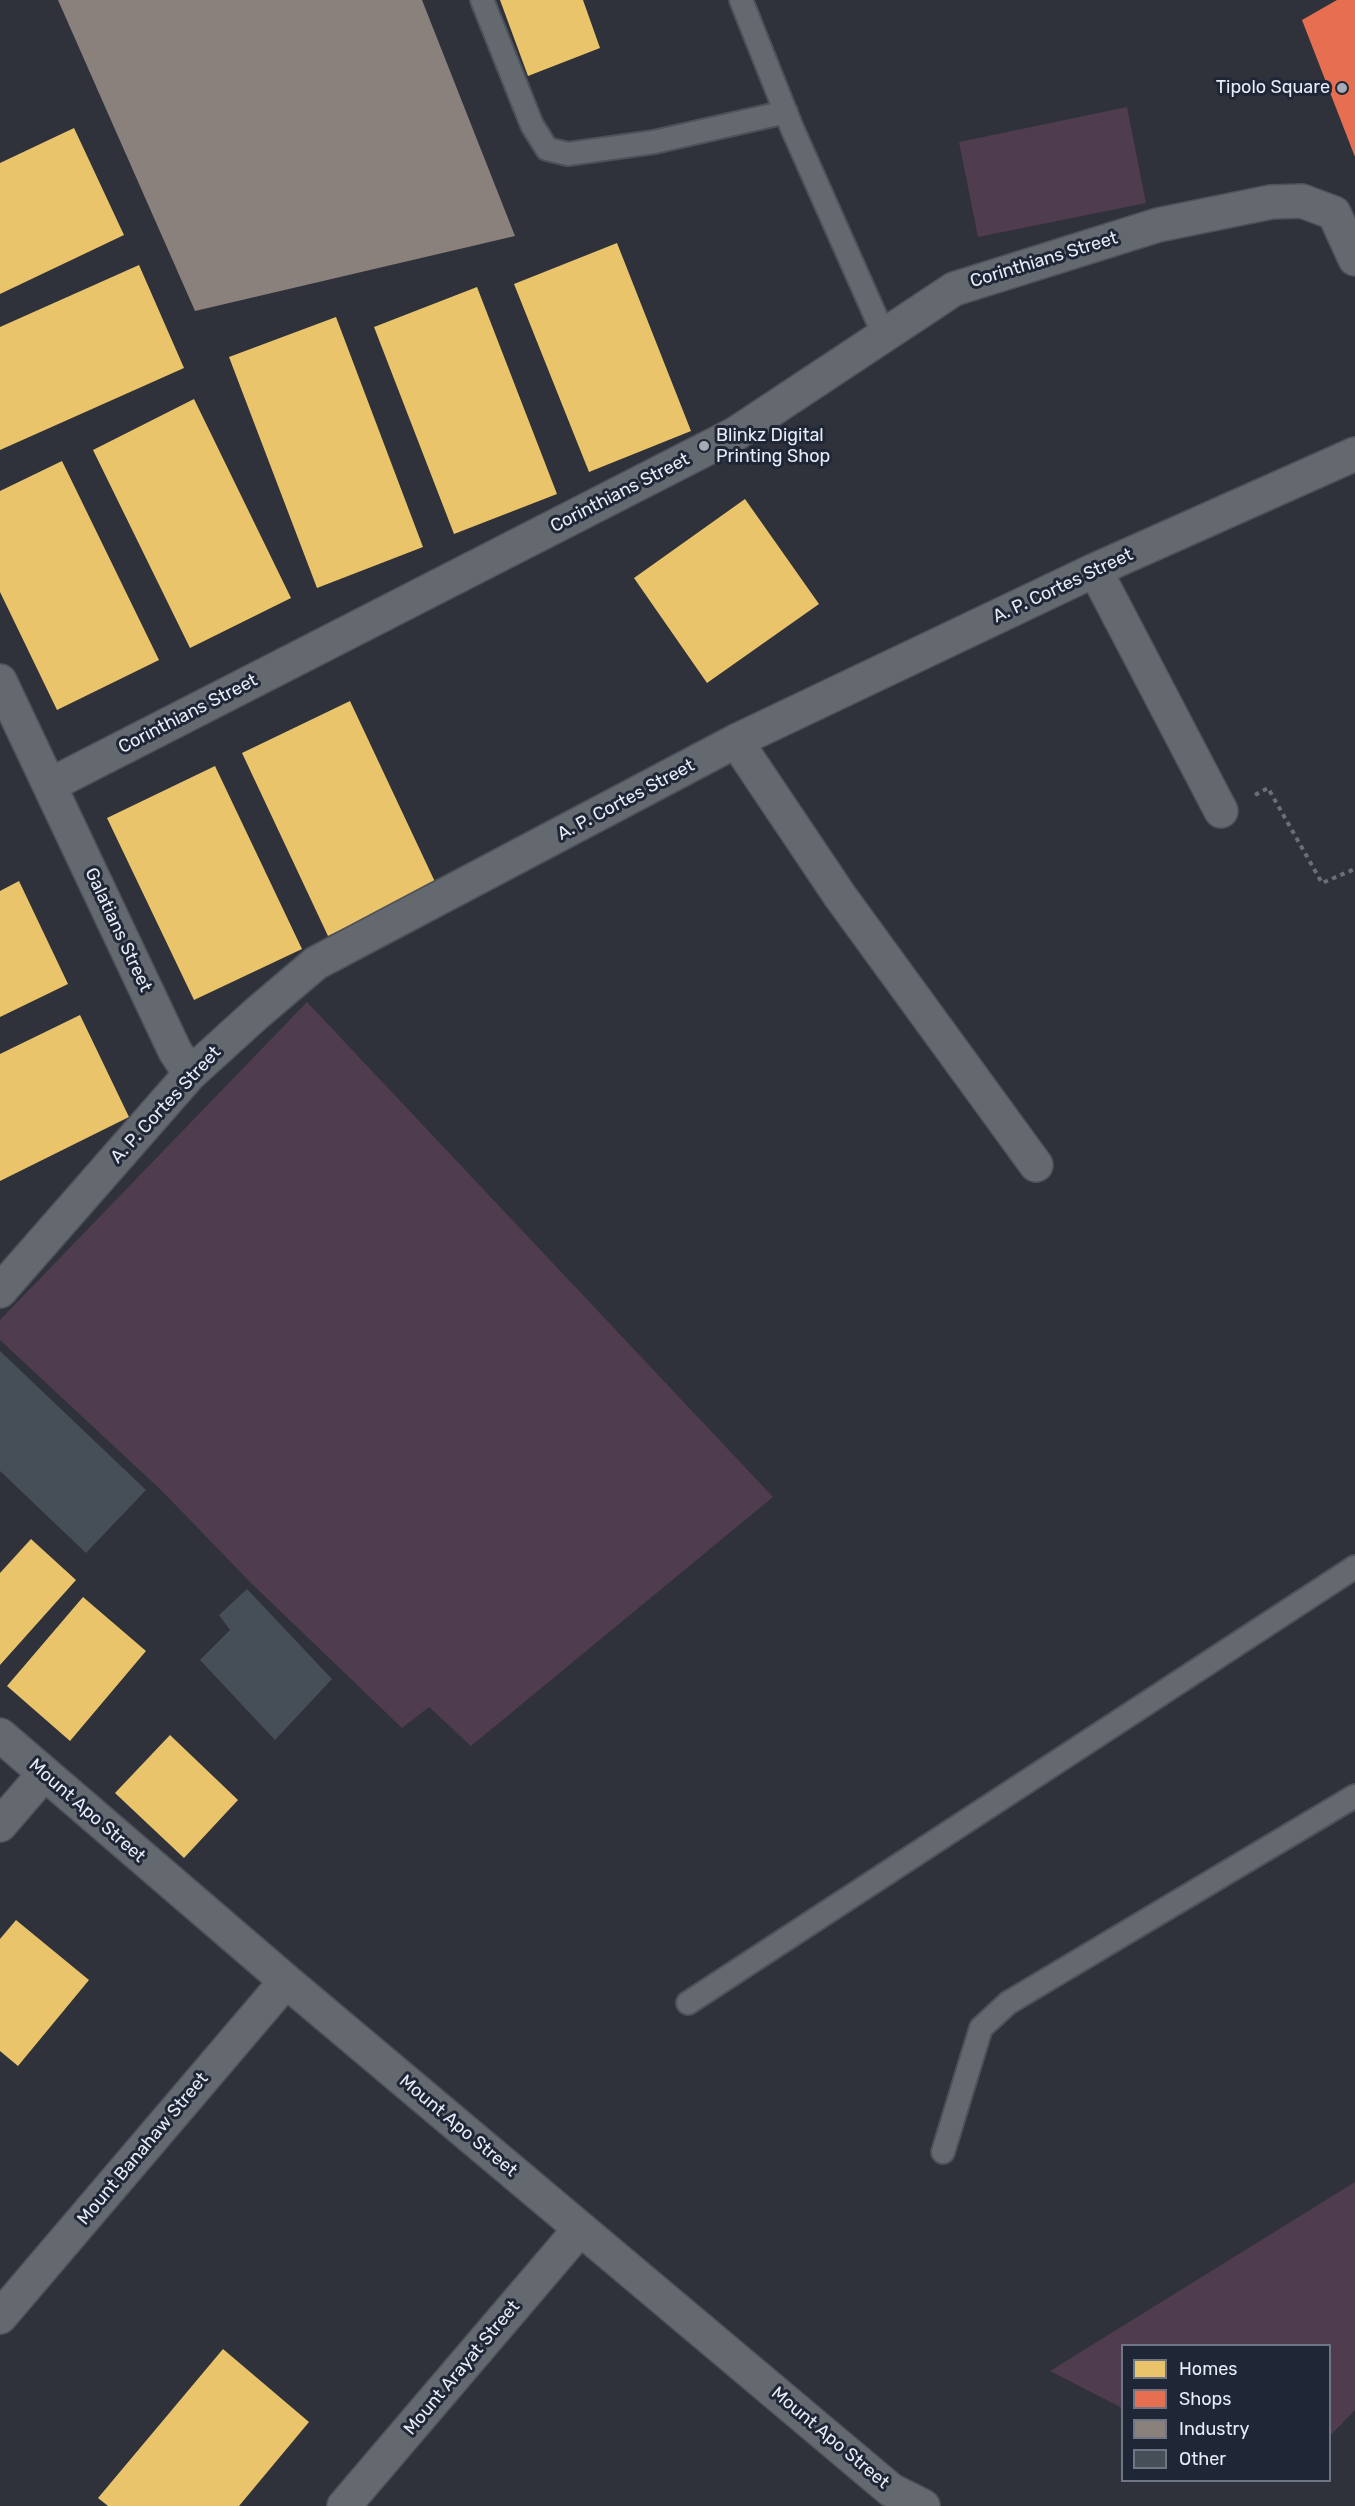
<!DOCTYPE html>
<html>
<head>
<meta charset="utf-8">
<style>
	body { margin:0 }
	#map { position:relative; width:1355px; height:2506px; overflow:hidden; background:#2f323b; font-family:Rubik,sans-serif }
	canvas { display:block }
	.legend { position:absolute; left:1121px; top:2344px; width:210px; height:138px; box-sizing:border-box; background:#1f2636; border:2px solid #6f7583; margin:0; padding:8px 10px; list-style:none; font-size:18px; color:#e7ecf7 }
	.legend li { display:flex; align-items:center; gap:12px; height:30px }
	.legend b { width:30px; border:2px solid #6f7583 }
</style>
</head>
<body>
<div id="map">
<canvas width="1355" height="2506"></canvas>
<ul class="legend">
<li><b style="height:16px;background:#e9c46a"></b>Homes</li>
<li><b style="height:16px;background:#e76f51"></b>Shops</li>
<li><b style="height:16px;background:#8a817c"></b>Industry</li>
<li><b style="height:16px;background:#464e57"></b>Other</li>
</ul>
</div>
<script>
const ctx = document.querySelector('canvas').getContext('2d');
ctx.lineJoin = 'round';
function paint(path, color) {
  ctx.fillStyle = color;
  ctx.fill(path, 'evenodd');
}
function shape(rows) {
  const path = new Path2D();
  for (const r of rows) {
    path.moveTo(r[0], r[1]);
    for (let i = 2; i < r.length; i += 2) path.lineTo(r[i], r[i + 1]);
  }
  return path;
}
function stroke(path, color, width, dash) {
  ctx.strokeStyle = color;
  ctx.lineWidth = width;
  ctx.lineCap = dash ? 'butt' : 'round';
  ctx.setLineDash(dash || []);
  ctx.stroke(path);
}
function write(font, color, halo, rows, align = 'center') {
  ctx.font = font + ' Rubik,sans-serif';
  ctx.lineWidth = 6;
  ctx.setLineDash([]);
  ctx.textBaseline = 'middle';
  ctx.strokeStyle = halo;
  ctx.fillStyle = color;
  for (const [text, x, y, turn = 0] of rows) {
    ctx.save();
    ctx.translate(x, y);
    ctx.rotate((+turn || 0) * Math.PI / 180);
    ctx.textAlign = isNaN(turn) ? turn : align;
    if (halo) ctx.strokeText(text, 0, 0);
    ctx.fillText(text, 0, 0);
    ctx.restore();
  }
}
paint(shape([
	[1127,107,1146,203,978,237,959,142],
	[307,1002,773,1497,471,1746,429,1707,402,1728,250,1582,161,1490,0,1340,0,1320],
	[1355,2182,1355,2410,1330,2436,1330,2346,1122,2346,1122,2408,1050,2371]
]), '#4f3c4e');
paint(shape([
	[500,0,583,0,600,48,528,76],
	[74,128,124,235,0,294,0,163],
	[617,243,691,431,589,472,514,284],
	[139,265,184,368,0,450,0,327],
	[477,287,557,494,454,534,374,327],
	[336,317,423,547,317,588,229,357],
	[194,399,291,598,190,648,93,450],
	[62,461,159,660,57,710,0,592,0,491],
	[745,499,819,604,707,683,634,578],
	[350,701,436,884,328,936,242,753],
	[215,766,302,949,194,1000,107,818],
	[19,881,68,984,0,1017,0,891],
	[80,1015,129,1117,0,1181,0,1054],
	[31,1539,76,1580,0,1665,0,1573],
	[83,1597,146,1651,70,1741,7,1686],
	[170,1735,238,1800,184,1858,115,1793],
	[16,1920,89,1980,18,2066,0,2051,0,1939],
	[223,2349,309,2422,239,2506,108,2506,98,2498]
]), '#e9c46a');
paint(shape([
	[1337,0,1355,0,1355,157,1302,20]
]), '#e76f51');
paint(shape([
	[58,0,422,0,515,236,195,311]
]), '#8a817c');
paint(shape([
	[0,1351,146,1490,86,1553,0,1471],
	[247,1589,332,1679,275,1740,200,1660,230,1630,219,1615]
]), '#464e57');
const lane = shape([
	[482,0,532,125,547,149,568,154,654,142,786,112],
	[741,0,792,128,884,335],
	[688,2003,1355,1567],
	[943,2152,981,2028,1008,2003,1355,1796]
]);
const street = shape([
	[1095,570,1221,811],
	[0,681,175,1051,190,1074],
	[736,741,840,896,1036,1165],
	[50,785,735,434,954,289,1158,225,1271,202,1302,201,1334,213,1355,259],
	[0,1291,190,1074,256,1014,316,963,736,741,1095,570,1355,454],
	[0,1735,286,1981,891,2490,923,2506],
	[0,1825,44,1774],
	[0,2317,286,1981],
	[344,2506,580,2229]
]);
stroke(lane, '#4d5159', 26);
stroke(street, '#4d5159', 36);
stroke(shape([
	[1255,795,1268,788,1322,883,1355,869]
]), '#6b6e76', 4, [4.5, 4.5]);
stroke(lane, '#64686f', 22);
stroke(street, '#64686f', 33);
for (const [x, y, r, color] of [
	[1342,88,6,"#a7abb5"],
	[704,446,6,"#a7abb5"]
]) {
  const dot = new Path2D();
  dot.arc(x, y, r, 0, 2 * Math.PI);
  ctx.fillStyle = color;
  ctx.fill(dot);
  stroke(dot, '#1f2636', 2);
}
write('18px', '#e7ecf7', '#1f2636', [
	["Tipolo Square",1330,88],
	["Blinkz Digital",716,436,"left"],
	["Printing Shop",716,457,"left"]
], 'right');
write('18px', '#e7ecf7', '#1f2636', [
	["Corinthians Street",1044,260,-17],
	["Corinthians Street",620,493,-27],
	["A. P. Cortes Street",1063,586,-25],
	["Corinthians Street",188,714,-27],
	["A. P. Cortes Street",626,800,-28],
	["Galatians Street",118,930,65],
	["A. P. Cortes Street",166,1105,-47],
	["Mount Apo Street",87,1811,41],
	["Mount Apo Street",458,2126,40],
	["Mount Banahaw Street",143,2149,-50],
	["Mount Arayat Street",462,2368,-50],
	["Mount Apo Street",830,2438,40]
]);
</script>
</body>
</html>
